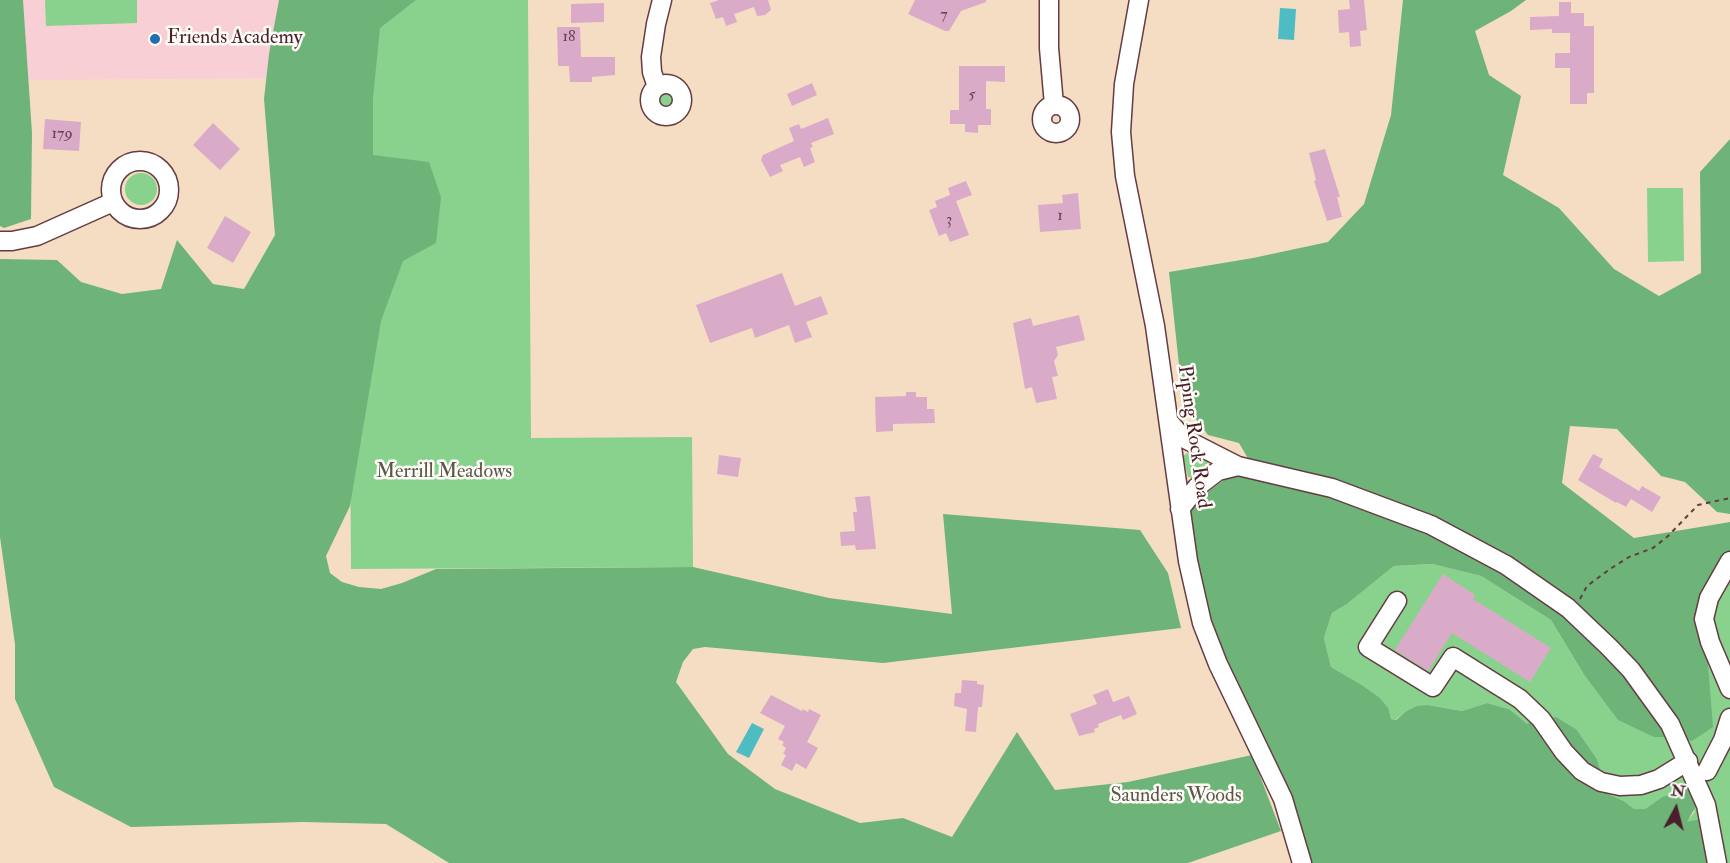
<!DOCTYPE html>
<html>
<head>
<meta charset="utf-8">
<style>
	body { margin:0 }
	#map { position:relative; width:1730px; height:863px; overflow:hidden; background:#f5ddc3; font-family:"IM FELL Double Pica",serif }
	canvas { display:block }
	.north { position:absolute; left:1646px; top:779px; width:60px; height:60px; -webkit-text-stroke:4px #fdfcf7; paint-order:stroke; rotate:7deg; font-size:16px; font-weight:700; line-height:24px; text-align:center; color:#4a1f2b }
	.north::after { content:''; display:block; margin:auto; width:21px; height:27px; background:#4a1f2b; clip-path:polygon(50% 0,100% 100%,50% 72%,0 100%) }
</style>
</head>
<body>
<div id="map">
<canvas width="1730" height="863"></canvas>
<div class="north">N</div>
</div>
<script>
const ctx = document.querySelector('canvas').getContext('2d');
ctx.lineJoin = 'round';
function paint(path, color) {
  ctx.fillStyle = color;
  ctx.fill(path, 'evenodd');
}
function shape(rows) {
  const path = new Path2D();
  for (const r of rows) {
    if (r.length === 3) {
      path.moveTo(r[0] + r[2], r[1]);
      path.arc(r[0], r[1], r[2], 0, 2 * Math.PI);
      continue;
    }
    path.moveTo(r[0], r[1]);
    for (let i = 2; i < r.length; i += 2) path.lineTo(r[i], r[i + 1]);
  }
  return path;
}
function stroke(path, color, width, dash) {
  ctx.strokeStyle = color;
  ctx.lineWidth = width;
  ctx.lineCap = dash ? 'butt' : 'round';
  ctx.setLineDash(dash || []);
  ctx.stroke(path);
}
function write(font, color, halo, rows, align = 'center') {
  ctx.font = font + ' "IM FELL Double Pica",serif';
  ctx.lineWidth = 5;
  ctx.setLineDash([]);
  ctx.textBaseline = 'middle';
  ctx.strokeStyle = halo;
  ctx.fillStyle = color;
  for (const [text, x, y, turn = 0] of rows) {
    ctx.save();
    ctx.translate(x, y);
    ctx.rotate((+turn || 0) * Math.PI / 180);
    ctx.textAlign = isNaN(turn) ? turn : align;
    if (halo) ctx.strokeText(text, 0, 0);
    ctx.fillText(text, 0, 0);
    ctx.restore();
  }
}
paint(shape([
	[0,0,311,0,307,78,0,80]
]), '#f7cfd4');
paint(shape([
	[45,0,137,0,137,23,46,26],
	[347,0,528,0,531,438,692,437,693,567,351,569],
	[666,100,11],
	[141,189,16],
	[1647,188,1683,188,1684,261,1648,262],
	[1189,452,1192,452,1207,459,1208,462,1205,468,1193,478,1188,477,1183,456],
	[1432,564,1481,576,1551,620,1583,673,1705,628,1730,572,1730,863,1718,863,1685,824,1695,811,1662,797,1645,809,1634,809,1624,801,1608,794,1597,759,1577,730,1527,725,1509,709,1487,703,1462,711,1428,705,1405,712,1395,720,1391,719,1379,697,1362,685,1331,667,1324,638,1332,613,1347,604,1394,566]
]), '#88d28e');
paint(shape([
	[0,0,23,0,32,133,31,219,4,228,0,226],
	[279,0,416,0,380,28,373,98,373,155,429,162,441,197,436,243,403,261,381,321,350,506,326,556,330,573,342,582,359,587,381,589,402,583,436,569,693,567,829,598,952,614,943,514,1140,530,1168,573,1181,628,883,663,705,647,693,649,683,662,676,682,728,754,775,789,860,823,903,818,952,837,1017,732,1055,790,1128,782,1252,755,1281,831,1188,863,449,863,386,824,303,822,131,827,54,787,15,699,15,644,0,537,0,259,57,260,81,282,122,294,161,289,177,240,213,284,244,289,275,235,264,99,269,54],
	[1403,0,1526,0,1511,11,1475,31,1489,75,1521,96,1503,175,1559,208,1614,269,1659,296,1701,273,1700,172,1730,139,1730,514,1717,512,1685,482,1661,476,1617,429,1570,426,1562,483,1634,538,1730,522,1730,572,1705,628,1713,727,1692,741,1670,737,1654,737,1618,720,1583,673,1551,620,1481,576,1432,564,1394,566,1347,604,1332,613,1324,638,1331,667,1362,685,1379,697,1388,708,1391,719,1396,720,1405,712,1417,706,1428,705,1462,711,1487,703,1509,709,1527,724,1534,720,1556,717,1577,730,1597,759,1608,794,1624,801,1634,809,1645,809,1662,797,1690,789,1699,801,1687,822,1704,818,1718,863,1302,863,1207,625,1184,509,1224,480,1253,467,1239,443,1208,435,1183,402,1169,272,1253,258,1328,242,1364,204,1391,115]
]), '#6eb479');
paint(shape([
	[1280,8,1296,9,1294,40,1278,39],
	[752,723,764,729,749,758,736,752]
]), '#4dbcc3');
paint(shape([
	[719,0,768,0,771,10,765,15,757,16,754,7,734,14,737,22,726,26,723,17,716,19,710,3],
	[915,0,986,0,986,2,961,11,949,31,945,31,908,14],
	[1349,0,1364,0,1367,30,1360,31,1361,46,1350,47,1349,32,1339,33,1338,10,1350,9],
	[1559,2,1571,2,1571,13,1584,13,1584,26,1594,26,1594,93,1587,93,1587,104,1570,104,1570,68,1555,68,1555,53,1570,53,1570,33,1552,33,1552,29,1530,30,1530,17,1559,16],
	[604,3,604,22,571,23,571,4],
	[557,27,580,27,581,57,615,57,615,75,592,77,592,82,570,82,569,66,558,66],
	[959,66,1005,66,1005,82,986,81,986,109,991,109,991,125,978,125,978,133,965,132,965,124,950,124,950,110,959,110],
	[812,83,817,95,792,106,787,94],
	[828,118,834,134,811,143,813,147,810,148,815,162,804,167,800,157,780,165,783,171,770,177,761,160,763,155,794,141,789,128,799,124,801,129],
	[45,119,81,122,79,151,43,149],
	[213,123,240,149,220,170,193,145],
	[1325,149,1340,197,1337,197,1342,217,1327,221,1314,181,1316,180,1309,153],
	[966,181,972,195,956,201,969,235,950,242,946,233,939,236,929,210,937,207,935,201,950,195,948,188],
	[1078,193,1081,229,1040,232,1038,205,1063,203,1062,195],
	[225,216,251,232,233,263,207,248],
	[782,273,795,306,821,296,828,314,806,322,812,337,795,343,789,325,755,338,752,328,710,343,696,305],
	[1079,315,1085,340,1056,347,1058,355,1054,361,1058,376,1052,377,1057,399,1036,403,1032,387,1025,389,1013,323,1031,318,1033,326],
	[906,392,916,392,916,397,927,397,927,409,934,409,935,423,893,424,893,431,876,432,875,397,906,396],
	[1593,454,1603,459,1599,467,1639,491,1642,486,1661,497,1652,512,1631,499,1626,507,1617,502,1616,503,1578,480],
	[719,455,741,458,738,477,717,474],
	[870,496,876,549,856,550,855,545,841,546,840,532,855,531,853,512,857,512,855,497],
	[1443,574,1475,595,1473,599,1551,648,1530,682,1452,633,1428,671,1395,650],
	[962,680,977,681,977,684,984,685,982,707,978,707,976,732,965,731,967,709,954,706,955,693,961,693],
	[1108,689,1113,702,1129,696,1137,714,1123,720,1121,715,1098,724,1099,727,1094,729,1095,732,1079,736,1070,714,1097,704,1093,695],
	[771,695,802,711,803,709,808,712,809,709,821,715,807,742,818,748,806,769,796,763,792,771,781,765,786,755,783,754,786,748,782,745,784,742,778,739,785,726,760,713]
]), '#d9abc9');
const minor = shape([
	[1049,0,1049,48,1054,105],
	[1139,0,1124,84,1121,132,1125,176,1155,326,1188,561,1202,623,1218,664,1283,799,1302,863],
	[666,100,16],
	[657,87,652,72,651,57,656,24,662,0],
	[1056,119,14],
	[140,190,29],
	[0,241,12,241,37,236,113,202],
	[1169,422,1183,438,1238,466,1332,488,1431,525,1506,565,1568,608,1609,647,1631,670,1670,724,1706,805,1717,863],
	[1180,509,1197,487,1218,471,1238,466],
	[1730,561,1709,598,1704,619,1710,642,1730,689],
	[1397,601,1368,647,1433,687,1453,657,1520,699,1541,719,1564,752,1582,771,1601,782,1620,786,1641,785,1659,779,1688,761],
	[1707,771,1723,740,1730,718]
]);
stroke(minor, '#643c42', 21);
stroke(shape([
	[1580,599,1587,586,1610,569,1629,557,1653,548,1667,537,1698,505,1730,498]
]), '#643c42', 2, [4.5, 4.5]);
stroke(minor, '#fff', 18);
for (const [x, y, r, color] of [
	[155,39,6,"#1f6fb2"]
]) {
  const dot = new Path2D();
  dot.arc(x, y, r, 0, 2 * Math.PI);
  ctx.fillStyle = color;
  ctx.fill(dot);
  stroke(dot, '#fdfcf7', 2);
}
write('16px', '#6e4252', null, [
	["7",944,16],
	["18",569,38],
	["5",972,96],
	["179",62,135],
	["1",1060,217],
	["3",949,221]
]);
write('20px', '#4a1f2b', '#fdfcf7', [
	["Friends Academy",167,39]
], 'left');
write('20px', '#4a1f2b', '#fdfcf7', [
	["Piping Rock Road",1193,437,82]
]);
write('20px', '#5d5549', '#fdfcf7', [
	["Merrill Meadows",444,473],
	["Saunders Woods",1176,797]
]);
</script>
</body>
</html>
